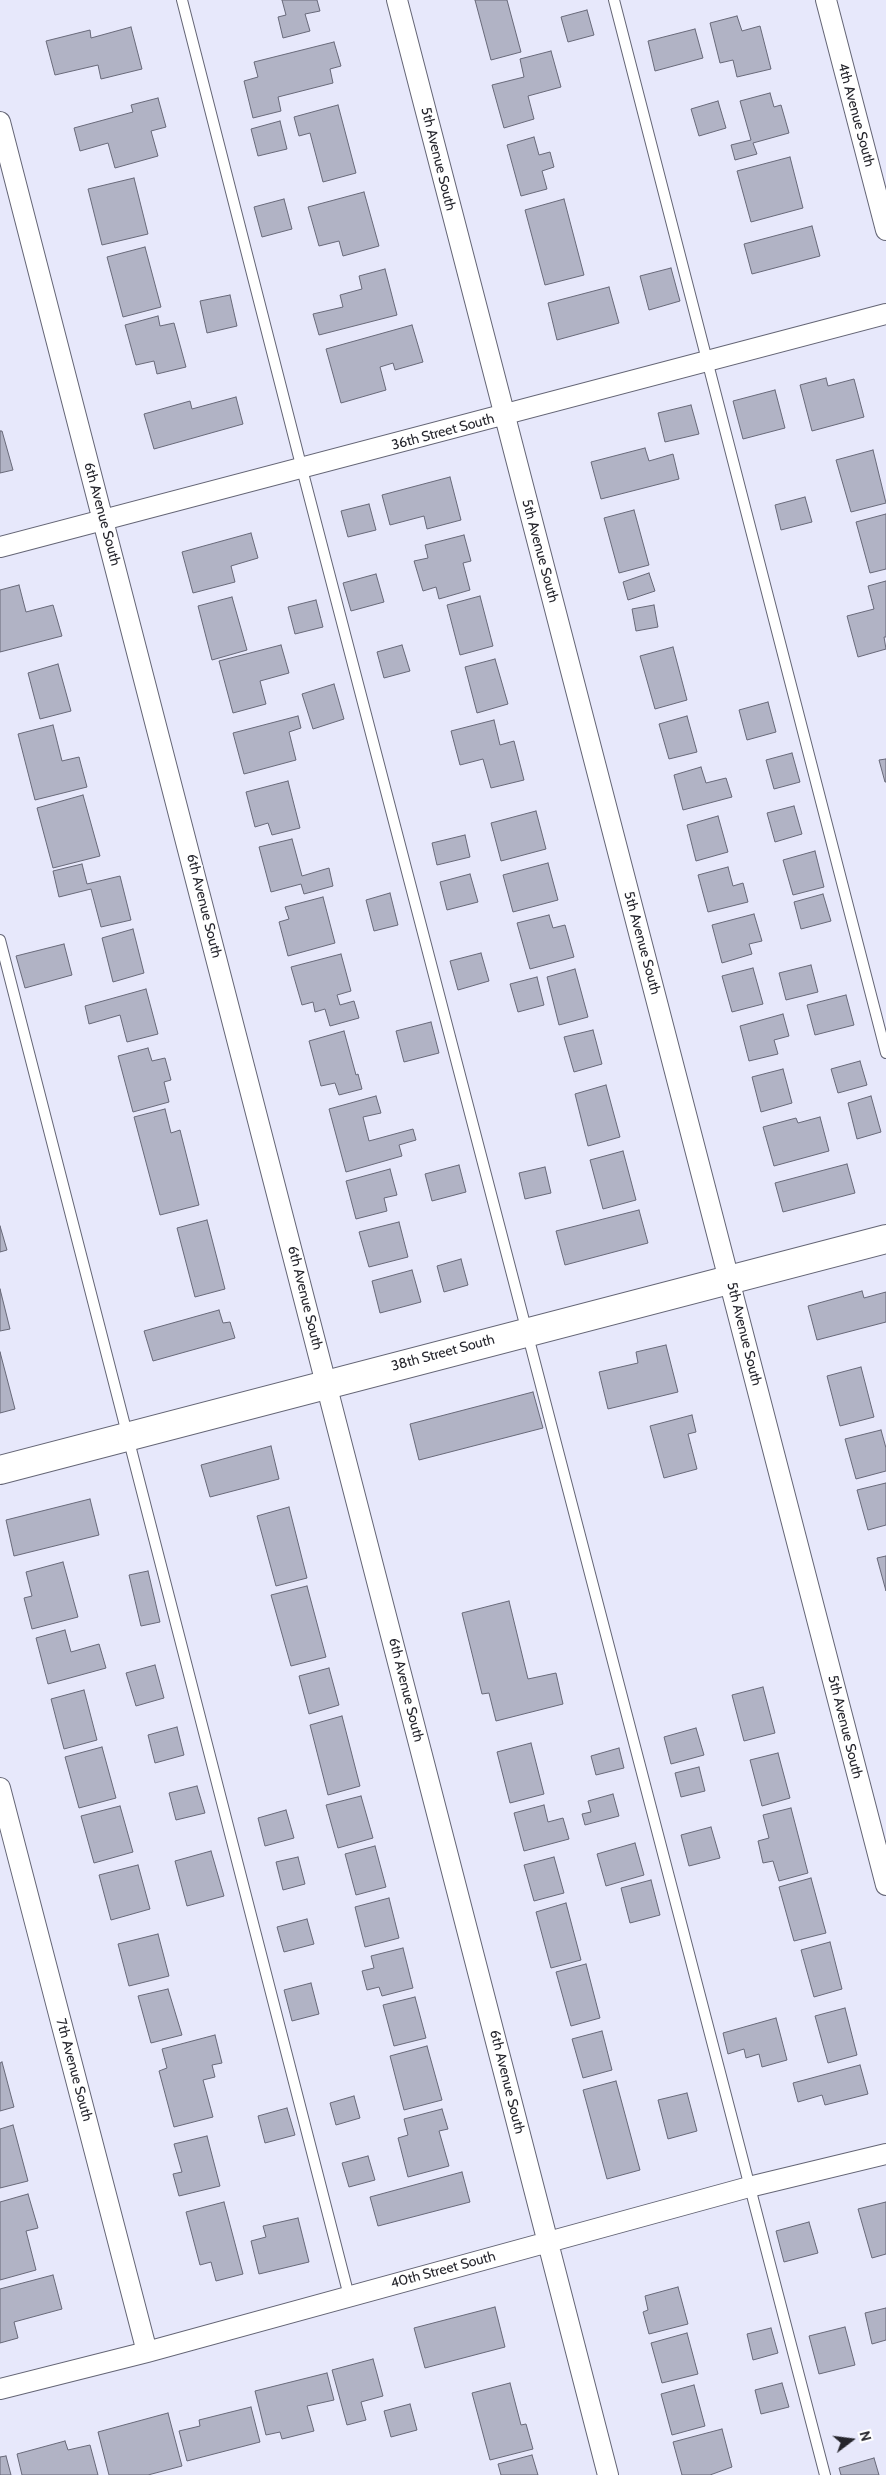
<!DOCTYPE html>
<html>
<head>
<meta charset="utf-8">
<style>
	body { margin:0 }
	#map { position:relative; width:886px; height:2475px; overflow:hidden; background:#e7e8fb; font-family:Cabin,sans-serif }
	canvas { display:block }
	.north { position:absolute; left:826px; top:2415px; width:50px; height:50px; -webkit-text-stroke:4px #fff; paint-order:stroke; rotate:75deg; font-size:14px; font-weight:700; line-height:20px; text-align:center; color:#26262d }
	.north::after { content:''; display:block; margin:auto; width:18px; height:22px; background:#26262d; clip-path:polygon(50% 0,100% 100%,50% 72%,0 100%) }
</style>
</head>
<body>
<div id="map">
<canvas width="886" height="2475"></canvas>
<div class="north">N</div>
</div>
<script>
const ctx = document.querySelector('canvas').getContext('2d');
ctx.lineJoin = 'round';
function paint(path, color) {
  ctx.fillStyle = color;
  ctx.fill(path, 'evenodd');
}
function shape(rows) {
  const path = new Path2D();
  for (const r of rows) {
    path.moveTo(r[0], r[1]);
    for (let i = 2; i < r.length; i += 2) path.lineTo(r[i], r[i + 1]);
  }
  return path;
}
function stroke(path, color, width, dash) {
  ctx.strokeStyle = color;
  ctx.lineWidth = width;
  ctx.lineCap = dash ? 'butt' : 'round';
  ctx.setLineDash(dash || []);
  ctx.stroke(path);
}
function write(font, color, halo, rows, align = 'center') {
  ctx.font = font + ' Cabin,sans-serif';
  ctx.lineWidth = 4;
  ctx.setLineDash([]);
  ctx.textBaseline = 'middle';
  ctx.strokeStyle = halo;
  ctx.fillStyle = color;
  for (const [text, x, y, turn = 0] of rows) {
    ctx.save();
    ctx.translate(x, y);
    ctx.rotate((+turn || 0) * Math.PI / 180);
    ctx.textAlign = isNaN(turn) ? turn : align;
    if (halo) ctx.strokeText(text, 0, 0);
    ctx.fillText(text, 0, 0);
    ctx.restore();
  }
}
const building = shape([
	[282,0,317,0,320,11,305,14,310,31,283,38,278,17,286,15,282,0],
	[475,0,507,0,521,52,491,60,475,0],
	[587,10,594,35,568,42,561,17,587,10],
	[737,16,742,31,760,26,771,69,737,77,733,60,720,63,710,23,737,16],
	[131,27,142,69,101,79,98,65,55,75,46,41,90,30,91,38,131,27],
	[695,29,703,58,655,71,648,41,695,29],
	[334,42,341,66,330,69,333,83,278,97,281,111,253,118,244,81,258,77,254,62,334,42],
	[551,51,561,87,528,96,534,119,504,128,492,85,524,77,520,59,551,51],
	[770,93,774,107,781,105,789,133,753,143,757,154,735,160,731,145,751,140,740,101,770,93],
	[158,98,166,127,151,131,158,156,115,168,108,143,80,151,74,128,133,112,131,105,158,98],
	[718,101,726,128,699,136,691,109,718,101],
	[338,105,356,173,323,182,310,133,299,136,294,117,338,105],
	[280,121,287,149,258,156,251,129,280,121],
	[534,137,539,155,550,152,554,167,542,171,547,189,521,196,507,145,534,137],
	[790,157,803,208,751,222,737,171,790,157],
	[134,178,148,234,102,245,88,189,134,178],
	[364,192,379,246,343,256,339,241,319,246,308,207,364,192],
	[284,199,292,229,262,237,254,207,284,199],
	[564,199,584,275,545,285,525,210,564,199],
	[812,226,820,256,752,274,744,244,812,226],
	[145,247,161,307,123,317,107,257,145,247],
	[671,268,680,301,649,310,640,276,671,268],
	[385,269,397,315,319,335,313,314,343,307,340,295,362,289,359,276,385,269],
	[609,287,619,323,557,340,548,303,609,287],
	[230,295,237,326,207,333,200,301,230,295],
	[158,316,160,326,174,323,186,367,157,374,154,361,136,365,125,325,158,316],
	[412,325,423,362,395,370,393,363,380,367,386,390,341,403,326,349,412,325],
	[826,378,828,386,854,379,864,417,812,431,800,385,826,378],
	[775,390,785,428,743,439,733,401,775,390],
	[236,397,243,424,154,449,144,414,190,401,192,409,236,397],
	[691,405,699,434,665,442,658,413,691,405],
	[0,431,2,431,13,470,0,473,0,431],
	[645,448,649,461,673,454,679,479,601,499,591,462,645,448],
	[873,450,886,503,851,512,836,460,873,450],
	[450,477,461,520,427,529,424,516,390,525,382,495,450,477],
	[805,497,812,522,781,530,775,505,805,497],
	[369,504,376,530,348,537,341,511,369,504],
	[634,510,649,565,619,573,604,518,634,510],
	[886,514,886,569,870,573,856,522,886,514],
	[251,533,258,558,231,566,235,582,193,593,182,552,251,533],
	[464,535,471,561,463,563,470,590,439,599,436,587,423,591,414,561,428,558,425,545,464,535],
	[649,573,655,591,628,600,623,582,649,573],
	[376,574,384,602,351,611,343,583,376,574],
	[886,581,886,637,884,637,886,649,858,657,847,616,874,609,868,586,886,581],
	[19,585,26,612,53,605,62,636,0,652,0,590,19,585],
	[480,596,493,646,460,655,447,605,480,596],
	[232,597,247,650,212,660,198,606,232,597],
	[316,600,323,627,295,634,288,607,316,600],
	[654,605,658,627,636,631,632,609,654,605],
	[281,645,289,673,260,681,266,704,233,713,219,661,281,645],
	[402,645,410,671,384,678,377,652,402,645],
	[673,647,687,700,655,709,640,656,673,647],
	[495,659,508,704,477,713,465,667,495,659],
	[58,664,71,711,40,719,28,673,58,664],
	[334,684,344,719,313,729,302,694,334,684],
	[768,702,776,732,747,740,739,710,768,702],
	[298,716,301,728,289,732,296,760,244,774,233,733,298,716],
	[687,716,697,752,669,759,659,724,687,716],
	[494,720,500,745,514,741,524,780,491,788,483,759,460,765,451,731,494,720],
	[53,725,62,761,79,757,87,787,35,800,18,734,53,725],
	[792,753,800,782,774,789,766,760,792,753],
	[886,759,886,782,885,782,879,760,886,759],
	[701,767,706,783,726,778,732,797,683,810,674,775,701,767],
	[288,781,300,828,272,835,268,823,255,827,246,792,288,781],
	[83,795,100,856,53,868,37,808,83,795],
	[794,806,802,834,775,842,767,813,794,806],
	[536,811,546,849,501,861,491,823,536,811],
	[718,816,728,852,696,861,687,825,718,816],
	[465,835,470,857,437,865,432,843,465,835],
	[292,839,302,876,329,868,333,886,304,894,301,884,271,892,259,847,292,839],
	[815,851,824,887,793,895,783,860,815,851],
	[548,863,558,900,513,912,503,875,548,863],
	[82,864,87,884,120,876,131,920,101,927,91,889,59,897,53,871,82,864],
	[728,867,733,886,743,883,748,902,708,912,698,875,728,867],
	[470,874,478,902,447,910,440,882,470,874],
	[390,893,398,925,374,931,366,900,390,893],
	[823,894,831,921,801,929,794,902,823,894],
	[323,897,335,943,288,956,279,922,289,919,285,907,323,897],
	[754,914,762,941,749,944,752,954,722,963,712,925,754,914],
	[549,915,553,928,565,925,574,957,530,969,517,923,549,915],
	[133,929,144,973,113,982,102,938,133,929],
	[64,944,72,975,25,988,16,956,64,944],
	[481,953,489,981,458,990,450,961,481,953],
	[341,954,351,991,337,995,340,1005,354,1001,359,1018,330,1026,325,1009,315,1012,313,1002,302,1005,291,967,341,954],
	[811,965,818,992,786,1000,779,973,811,965],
	[753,968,763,1004,732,1012,722,976,753,968],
	[575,969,588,1017,559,1025,547,977,575,969],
	[537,977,544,1005,518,1012,510,984,537,977],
	[146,989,158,1034,127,1042,120,1015,89,1024,85,1006,146,989],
	[846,995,854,1025,815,1035,807,1005,846,995],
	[783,1014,789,1036,774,1040,778,1054,749,1061,740,1026,783,1014],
	[431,1022,439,1053,404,1062,396,1031,431,1022],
	[593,1030,602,1064,574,1072,564,1037,593,1030],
	[344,1031,356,1075,358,1074,362,1089,339,1095,335,1083,321,1086,309,1041,344,1031],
	[148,1048,152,1061,165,1058,171,1080,164,1082,169,1102,133,1112,118,1056,148,1048],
	[860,1061,867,1085,838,1093,831,1069,860,1061],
	[783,1069,792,1103,761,1112,752,1077,783,1069],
	[606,1085,620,1137,588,1146,575,1094,606,1085],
	[376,1096,381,1113,363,1117,369,1141,413,1129,416,1140,399,1145,402,1156,346,1172,329,1109,376,1096],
	[871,1096,881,1132,857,1139,848,1103,871,1096],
	[165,1109,171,1133,180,1130,199,1205,160,1215,134,1117,165,1109],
	[820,1117,829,1151,774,1166,763,1127,796,1118,798,1123,820,1117],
	[623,1151,636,1200,603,1209,590,1160,623,1151],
	[847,1164,855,1193,783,1212,775,1183,847,1164],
	[459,1165,466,1192,432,1201,425,1174,459,1165],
	[545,1167,551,1193,525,1199,519,1173,545,1167],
	[390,1169,397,1195,384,1198,387,1211,356,1219,346,1181,390,1169],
	[639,1210,648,1243,565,1265,556,1231,639,1210],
	[207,1220,225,1289,195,1297,177,1228,207,1220],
	[399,1222,408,1257,369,1267,359,1232,399,1222],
	[0,1226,7,1250,0,1252,0,1226],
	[461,1259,468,1285,444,1292,437,1266,461,1259],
	[412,1270,421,1302,380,1313,372,1281,412,1270],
	[0,1289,10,1329,0,1331,0,1289],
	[862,1291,864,1298,886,1292,886,1322,817,1340,808,1306,862,1291],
	[219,1310,223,1323,230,1322,235,1338,153,1361,144,1331,219,1310],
	[666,1345,678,1392,608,1409,599,1372,638,1363,636,1352,666,1345],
	[0,1352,15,1409,0,1413,0,1352],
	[861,1367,874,1417,840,1426,827,1376,861,1367],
	[533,1392,543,1428,419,1460,410,1424,533,1392],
	[692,1415,696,1432,688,1434,697,1469,664,1478,650,1426,692,1415],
	[881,1430,886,1448,886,1471,856,1479,845,1439,881,1430],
	[271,1446,279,1479,210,1497,201,1465,271,1446],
	[886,1483,886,1525,868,1530,857,1490,886,1483],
	[90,1499,99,1535,14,1556,6,1520,90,1499],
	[289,1507,307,1578,276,1586,257,1516,289,1507],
	[886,1556,886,1591,877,1558,886,1556],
	[63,1562,78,1617,32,1629,24,1598,32,1596,26,1572,63,1562],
	[148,1571,160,1622,141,1626,129,1575,148,1571],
	[307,1586,326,1657,291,1666,271,1595,307,1586],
	[509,1601,528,1679,556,1673,563,1704,496,1721,489,1693,482,1694,462,1613,509,1601],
	[65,1630,71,1652,99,1644,106,1668,48,1684,36,1638,65,1630],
	[155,1665,164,1698,136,1706,126,1673,155,1665],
	[329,1668,339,1705,309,1714,299,1676,329,1668],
	[763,1687,775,1733,744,1741,732,1695,763,1687],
	[84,1690,97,1740,64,1749,51,1699,84,1690],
	[342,1716,360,1786,328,1795,310,1725,342,1716],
	[177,1727,184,1755,155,1763,148,1735,177,1727],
	[696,1728,704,1755,671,1764,664,1737,696,1728],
	[531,1743,544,1794,510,1803,497,1752,531,1743],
	[102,1747,116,1798,79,1808,65,1757,102,1747],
	[619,1748,624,1768,596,1775,591,1756,619,1748],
	[778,1753,790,1798,762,1806,750,1760,778,1753],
	[699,1767,705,1791,681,1797,675,1773,699,1767],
	[197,1786,205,1813,176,1820,169,1793,197,1786],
	[613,1794,619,1816,585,1825,582,1814,591,1812,588,1801,613,1794],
	[361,1796,373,1838,338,1848,326,1805,361,1796],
	[544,1805,548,1822,563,1818,569,1839,524,1851,514,1813,544,1805],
	[120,1806,133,1852,94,1863,81,1816,120,1806],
	[791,1808,808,1873,779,1881,773,1861,763,1863,758,1841,769,1838,763,1815,791,1808],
	[286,1810,294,1838,265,1846,258,1818,286,1810],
	[711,1827,720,1858,689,1866,681,1835,711,1827],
	[635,1843,644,1875,606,1886,597,1854,635,1843],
	[375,1846,386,1887,356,1895,345,1854,375,1846],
	[211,1851,224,1896,187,1906,175,1861,211,1851],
	[298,1857,305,1884,283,1890,276,1862,298,1857],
	[554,1857,564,1893,534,1901,524,1865,554,1857],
	[138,1865,150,1909,111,1920,99,1875,138,1865],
	[811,1878,826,1933,794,1941,779,1887,811,1878],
	[651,1880,660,1915,630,1923,621,1888,651,1880],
	[389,1898,399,1938,365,1947,355,1907,389,1898],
	[566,1903,581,1960,551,1968,536,1912,566,1903],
	[307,1919,314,1944,284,1952,277,1927,307,1919],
	[158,1934,169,1976,129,1986,118,1944,158,1934],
	[830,1942,842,1989,814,1997,801,1950,830,1942],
	[403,1948,413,1988,382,1996,379,1987,367,1990,362,1971,374,1968,371,1956,403,1948],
	[586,1964,600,2018,571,2026,556,1972,586,1964],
	[311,1983,319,2014,292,2021,284,1990,311,1983],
	[168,1989,182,2035,151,2043,138,1996,168,1989],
	[415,1997,426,2038,394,2046,383,2005,415,1997],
	[845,2008,857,2055,828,2063,815,2016,845,2008],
	[776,2018,787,2060,762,2067,759,2054,746,2058,744,2049,728,2054,723,2033,776,2018],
	[602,2031,612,2070,583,2078,572,2039,602,2031],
	[215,2035,222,2063,212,2065,215,2077,203,2080,213,2117,174,2127,159,2071,167,2068,162,2049,215,2035],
	[427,2046,442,2100,404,2110,390,2056,427,2046],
	[2,2062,14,2107,0,2111,0,2063,2,2062],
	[860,2065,868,2094,825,2105,822,2095,798,2102,793,2083,860,2065],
	[616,2081,640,2170,607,2179,583,2090,616,2081],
	[687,2093,697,2131,668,2139,658,2100,687,2093],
	[354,2096,360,2118,336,2125,330,2103,354,2096],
	[287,2108,295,2135,265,2143,258,2116,287,2108],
	[442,2109,448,2129,439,2131,449,2166,408,2177,398,2138,408,2135,404,2119,442,2109],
	[13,2125,28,2181,0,2188,0,2129,13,2125],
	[207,2136,220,2186,179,2196,173,2174,182,2172,174,2144,207,2136],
	[368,2156,375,2180,349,2187,342,2163,368,2156],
	[462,2172,470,2202,378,2226,370,2197,462,2172],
	[28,2194,38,2228,26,2231,36,2270,0,2280,0,2202,28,2194],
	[224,2202,243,2274,216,2281,211,2262,200,2265,186,2212,224,2202],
	[886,2202,886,2254,872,2258,858,2209,886,2202],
	[298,2218,309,2262,259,2274,251,2241,266,2237,263,2226,298,2218],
	[809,2222,818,2253,784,2262,776,2231,809,2222],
	[53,2275,62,2309,14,2322,18,2338,0,2343,0,2289,53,2275],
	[678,2287,688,2324,649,2334,643,2312,648,2310,645,2296,678,2287],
	[495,2307,505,2347,425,2368,414,2328,495,2307],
	[886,2308,886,2340,872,2344,865,2313,886,2308],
	[845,2327,855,2365,819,2374,809,2336,845,2327],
	[771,2328,778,2353,753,2360,747,2334,771,2328],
	[687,2333,698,2374,662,2383,651,2343,687,2333],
	[373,2359,383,2396,361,2402,366,2420,347,2425,332,2370,373,2359],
	[327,2373,334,2400,307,2406,314,2431,282,2439,280,2432,266,2435,255,2391,327,2373],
	[510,2383,521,2425,526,2424,533,2449,490,2460,472,2393,510,2383],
	[782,2383,789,2407,761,2414,755,2390,782,2383],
	[694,2385,705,2426,672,2435,661,2394,694,2385],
	[410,2404,417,2430,391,2437,384,2411,410,2404],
	[251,2407,260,2442,187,2461,179,2431,200,2426,199,2420,251,2407],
	[168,2413,182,2466,148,2475,109,2475,98,2432,168,2413],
	[722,2429,732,2467,710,2475,682,2475,673,2442,722,2429],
	[65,2441,68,2450,90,2445,98,2475,22,2475,17,2454,65,2441],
	[532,2455,538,2475,501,2475,498,2464,532,2455],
	[6,2456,11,2475,0,2475,0,2457,6,2456],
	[874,2458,879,2475,841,2475,839,2468,874,2458]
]);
paint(building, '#b1b3c5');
stroke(building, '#686979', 1);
const service = shape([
	[182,0,302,469,825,2475],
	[614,0,886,1053],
	[0,940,349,2296]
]);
const minor = shape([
	[397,0,886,1885],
	[826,0,886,230],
	[0,122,608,2475],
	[0,547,886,314],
	[0,1788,147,2352],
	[0,2389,147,2352,749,2187,886,2154]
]);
const secondary = shape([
	[0,1470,886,1239]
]);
stroke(service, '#646575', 12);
stroke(minor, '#646575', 22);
stroke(secondary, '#646575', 30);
stroke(service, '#fff', 10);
stroke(minor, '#fff', 20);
stroke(secondary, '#fff', 28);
write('14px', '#26262d', '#fff', [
	["4th Avenue South",856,115,75],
	["5th Avenue South",438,159,76],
	["36th Street South",443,432,-15],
	["6th Avenue South",102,514,75],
	["5th Avenue South",540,551,75],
	["6th Avenue South",204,906,76],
	["5th Avenue South",642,943,75],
	["6th Avenue South",305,1298,76],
	["5th Avenue South",744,1334,76],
	["38th Street South",443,1353,-15],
	["6th Avenue South",406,1690,76],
	["5th Avenue South",845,1727,76],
	["7th Avenue South",74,2070,75],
	["6th Avenue South",507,2082,76],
	["40th Street South",443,2270,-15]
]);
</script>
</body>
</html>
